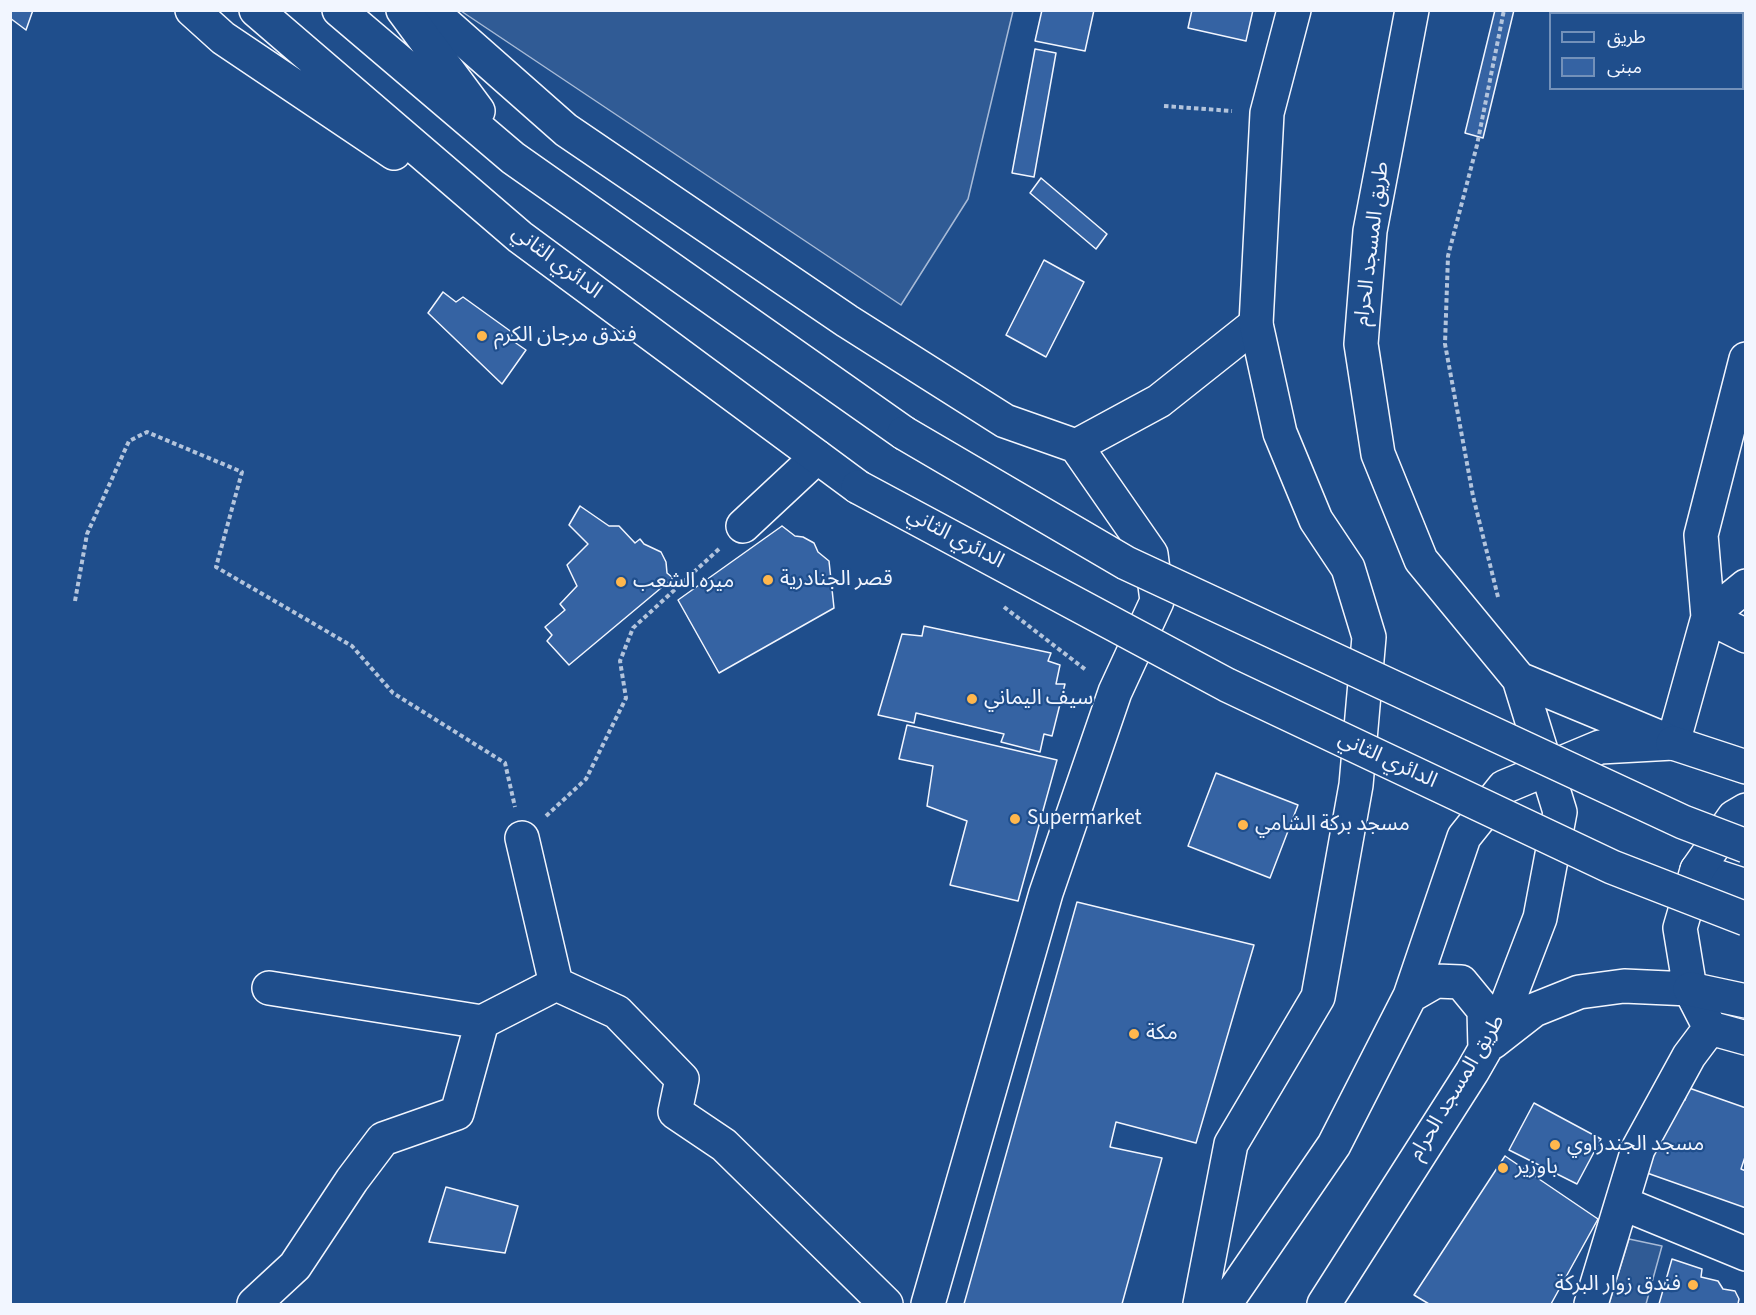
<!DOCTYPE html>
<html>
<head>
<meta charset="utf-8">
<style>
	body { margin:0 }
	#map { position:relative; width:1756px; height:1315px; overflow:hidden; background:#1f4e8c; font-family:"Source Sans 3","Noto Sans Arabic",sans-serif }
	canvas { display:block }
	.frame { position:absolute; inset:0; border:12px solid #f2f6ff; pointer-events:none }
	.legend { position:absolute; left:1549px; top:12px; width:195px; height:78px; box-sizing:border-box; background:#1f4e8c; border:2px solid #7391ba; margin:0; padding:8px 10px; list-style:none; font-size:18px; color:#f2f6ff }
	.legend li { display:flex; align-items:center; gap:12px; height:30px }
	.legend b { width:30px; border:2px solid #7391ba }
</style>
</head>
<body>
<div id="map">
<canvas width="1756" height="1315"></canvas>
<div class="frame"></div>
<ul class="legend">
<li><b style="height:8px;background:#1f4e8c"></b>طريق</li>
<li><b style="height:16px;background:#3563a3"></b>مبنى</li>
</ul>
</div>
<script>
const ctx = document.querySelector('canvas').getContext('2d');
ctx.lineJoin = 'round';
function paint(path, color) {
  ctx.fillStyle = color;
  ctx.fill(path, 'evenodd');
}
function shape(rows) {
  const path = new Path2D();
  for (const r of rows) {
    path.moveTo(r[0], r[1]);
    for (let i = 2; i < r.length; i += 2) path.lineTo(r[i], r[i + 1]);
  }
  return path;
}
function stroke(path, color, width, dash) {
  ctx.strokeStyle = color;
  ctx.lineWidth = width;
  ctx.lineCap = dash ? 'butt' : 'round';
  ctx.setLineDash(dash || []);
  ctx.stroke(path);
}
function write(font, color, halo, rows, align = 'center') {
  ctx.font = font + ' "Source Sans 3","Noto Sans Arabic",sans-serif';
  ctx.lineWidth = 4.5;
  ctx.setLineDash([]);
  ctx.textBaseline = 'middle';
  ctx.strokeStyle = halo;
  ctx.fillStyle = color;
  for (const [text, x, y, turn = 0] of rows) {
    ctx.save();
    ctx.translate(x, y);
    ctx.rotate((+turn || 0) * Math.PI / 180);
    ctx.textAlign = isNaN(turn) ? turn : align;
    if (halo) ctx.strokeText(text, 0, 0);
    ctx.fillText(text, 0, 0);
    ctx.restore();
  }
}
const parking = shape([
	[461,11,1013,11,968,199,901,305,461,11],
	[1629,1239,1662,1246,1646,1304,1609,1304,1629,1239]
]);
paint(parking, '#305b95');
stroke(parking, '#a8bbd7', 1.5);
const building = shape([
	[10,10,33,10,26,30,10,18,10,10],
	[1042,10,1094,10,1085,51,1035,41,1042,10],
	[1192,10,1253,10,1246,41,1188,28,1192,10],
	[1495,10,1514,10,1483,138,1465,133,1495,10],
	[1585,10,1652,10,1652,14,1586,14,1584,13,1585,10],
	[1035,49,1056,53,1034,177,1012,173,1035,49],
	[1041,178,1107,234,1096,249,1030,193,1041,178],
	[1044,260,1084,282,1046,357,1006,335,1044,260],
	[443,292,456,302,463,297,513,333,510,339,526,350,502,384,428,313,443,292],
	[580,506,609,526,619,526,635,543,640,539,644,544,661,552,666,562,667,573,673,578,569,665,547,641,552,635,545,627,565,610,560,604,577,586,567,565,588,544,569,525,580,506],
	[782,526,795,536,803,537,814,543,818,552,829,561,834,608,719,673,678,600,782,526],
	[924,626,1051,653,1048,661,1060,665,1056,684,1065,684,1052,736,1044,734,1040,752,1001,742,1004,734,916,713,914,723,878,715,902,634,922,636,924,626],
	[907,725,1057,760,1018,901,950,885,967,821,927,806,933,766,899,759,907,725],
	[1216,773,1298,805,1270,878,1188,846,1216,773],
	[1077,902,1254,945,1196,1143,1116,1122,1110,1147,1162,1158,1122,1304,964,1304,1077,902],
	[1689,1088,1746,1108,1746,1154,1741,1169,1746,1171,1746,1208,1647,1173,1676,1097,1685,1100,1689,1088],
	[1534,1103,1601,1139,1577,1184,1509,1150,1534,1103],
	[1505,1156,1598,1219,1551,1304,1429,1304,1414,1295,1505,1156],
	[446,1187,518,1206,505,1253,429,1242,446,1187],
	[1672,1259,1702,1269,1701,1277,1718,1281,1723,1289,1735,1291,1739,1299,1738,1304,1659,1304,1672,1259]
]);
paint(building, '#3563a3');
stroke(building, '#f2f6ff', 1.5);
const minor = shape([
	[430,10,566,130,847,321,1005,421,1076,446,1159,401,1256,324],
	[1746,359,1701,535,1708,617,1746,636],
	[743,526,817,457],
	[1673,743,1708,617,1746,586],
	[522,838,556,984],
	[1697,870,1746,886],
	[269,988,482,1022],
	[1710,1028,1746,1038],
	[1622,1203,1746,1254],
	[254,1304,295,1266,352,1180,383,1139,457,1113,482,1022,556,984,617,1012,682,1079,675,1112,724,1145,886,1304],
	[928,1304,1046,893,1115,692,1157,601,1151,554,1076,446],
	[1591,1304,1638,1149,1689,1056,1710,1028,1690,989]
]);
const major = shape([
	[1519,679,1666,740],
	[1410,996,1436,981,1461,982,1484,1010,1485,1049],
	[1493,1042,1534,1010,1579,992,1624,986,1690,989,1680,928,1697,870,1734,817,1746,810],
	[1200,1304,1231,1144,1318,997,1356,785,1369,637,1348,568,1316,520,1280,433,1256,324,1267,113,1294,10],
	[1225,1304,1334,1145,1410,996,1464,837,1504,787,1600,747,1673,743],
	[1324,1304,1472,1072,1499,1025,1540,918,1560,812,1519,679,1421,560,1378,454,1361,344,1370,231,1412,10]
]);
const highway = shape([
	[192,10,223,38,394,153],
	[256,10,520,237,858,487],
	[339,10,513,158,904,433],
	[403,10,478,111],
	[1673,743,1746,767],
	[1690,989,1746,1001]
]);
stroke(minor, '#f2f6ff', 36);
stroke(major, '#f2f6ff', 36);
stroke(highway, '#f2f6ff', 36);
stroke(shape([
	[1164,106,1232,111],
	[1498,597,1473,496,1445,344,1448,256,1477,145,1504,10],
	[75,601,87,534,129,441,147,432,242,472,216,567,352,646,393,693,505,763,515,807],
	[1004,607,1086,670],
	[546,816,586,779,626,698,620,661,633,628,719,549]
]), '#b3c4dc', 4, [4.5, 3]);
stroke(minor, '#1f4e8c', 33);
stroke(major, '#1f4e8c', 33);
stroke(highway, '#1f4e8c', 33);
const highwayBridge = shape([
	[904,433,1126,563,1683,822,1746,846],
	[858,487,1227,685,1612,867,1746,919]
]);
stroke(highwayBridge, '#f2f6ff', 36, []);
stroke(highwayBridge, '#1f4e8c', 33);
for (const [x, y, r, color] of [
	[482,336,6,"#ffb74d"],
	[768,580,6,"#ffb74d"],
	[621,582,6,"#ffb74d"],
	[972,699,6,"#ffb74d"],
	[1015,819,6,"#ffb74d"],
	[1243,825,6,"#ffb74d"],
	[1134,1034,6,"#ffb74d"],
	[1555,1145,6,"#ffb74d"],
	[1503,1168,6,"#ffb74d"],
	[1693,1285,6,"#ffb74d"]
]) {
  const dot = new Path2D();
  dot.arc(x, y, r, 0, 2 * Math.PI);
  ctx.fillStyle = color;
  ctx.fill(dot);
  stroke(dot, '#1f4e8c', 2);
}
write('21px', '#f2f6ff', '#1f4e8c', [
	["طريق المسجد الحرام",1373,244,-83],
	["الدائري الثاني",556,263,37],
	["الدائري الثاني",955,539,28],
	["الدائري الثاني",1387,761,25],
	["طريق المسجد الحرام",1458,1088,-59]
]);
write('21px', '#f2f6ff', '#1f4e8c', [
	["فندق مرجان الكرم",494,336],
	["قصر الجنادرية",780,580],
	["ميره الشعب",633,582],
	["سيف اليماني",984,699],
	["Supermarket",1027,819],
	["مسجد بركة الشامي",1255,825],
	["مكة",1146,1034],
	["مسجد الجندراوي",1567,1145],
	["باوزير",1515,1168],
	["فندق زوار البركة",1681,1285,"right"]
], 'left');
</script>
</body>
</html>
